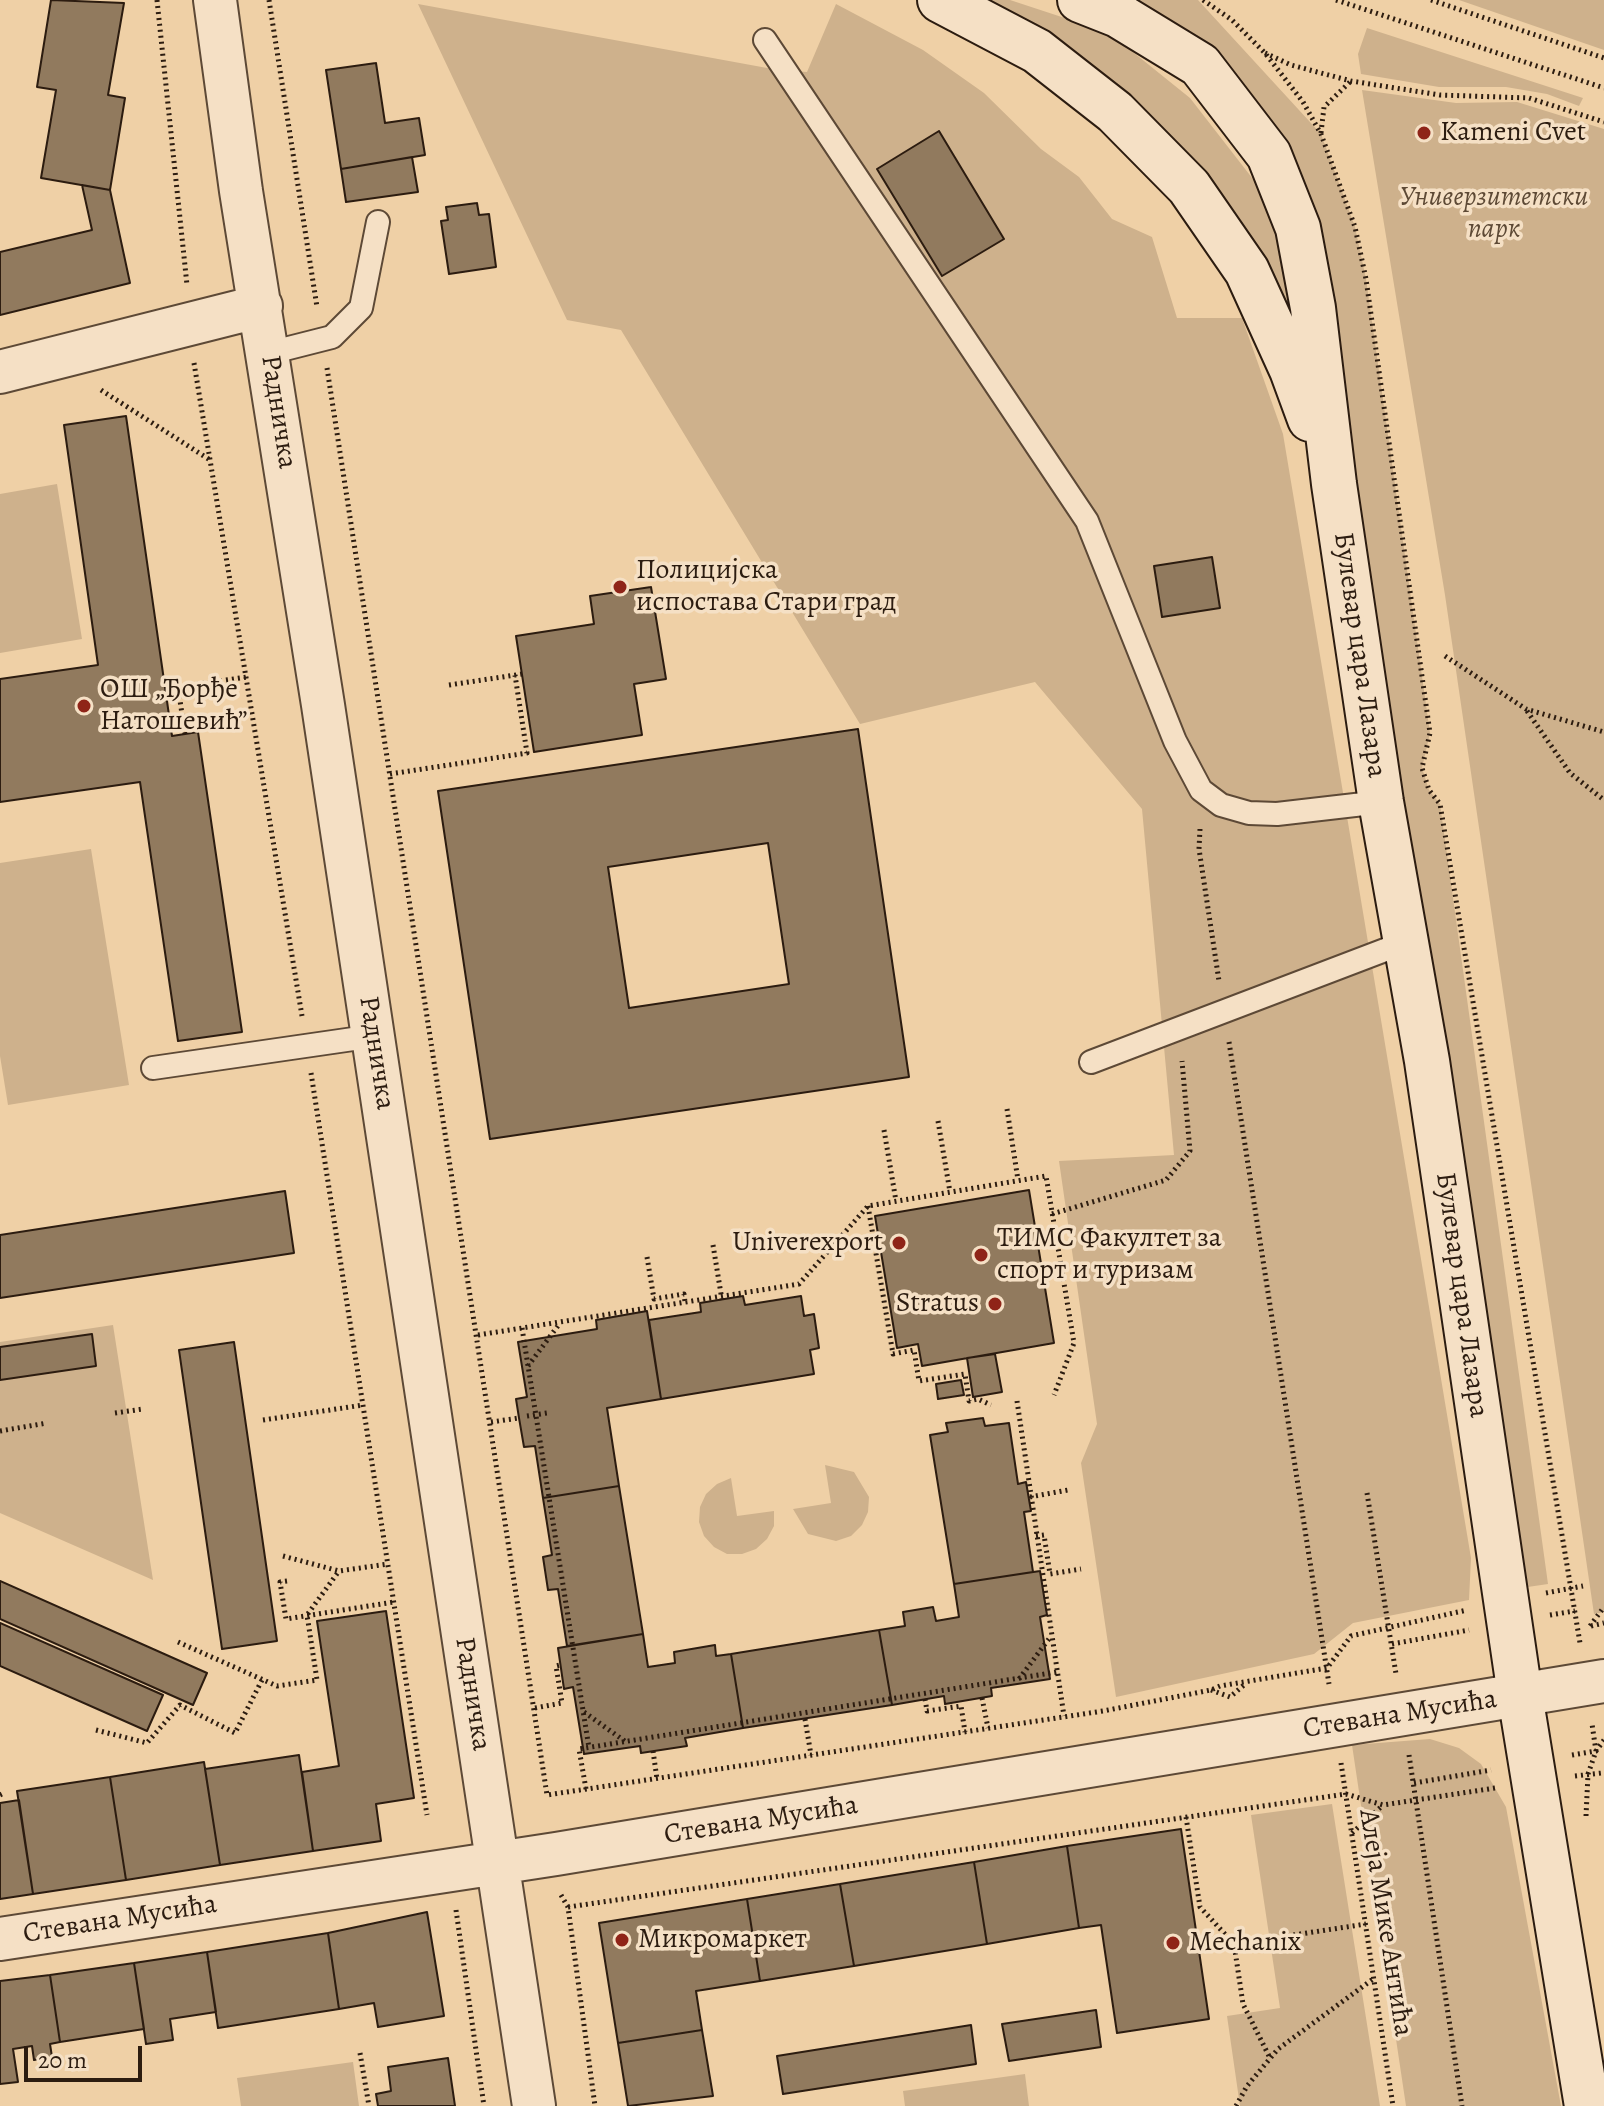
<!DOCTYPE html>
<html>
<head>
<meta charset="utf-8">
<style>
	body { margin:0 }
	#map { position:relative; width:1604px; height:2106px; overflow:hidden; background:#efd0a6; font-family:Alegreya,serif }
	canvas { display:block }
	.scale { position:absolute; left:24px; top:2046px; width:118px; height:36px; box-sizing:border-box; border:4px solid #2c1c10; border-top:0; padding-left:10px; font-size:24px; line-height:28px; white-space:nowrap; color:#2c1c10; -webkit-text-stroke:6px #f5e0c5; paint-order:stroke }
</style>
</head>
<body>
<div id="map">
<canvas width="1604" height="2106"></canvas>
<div class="scale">20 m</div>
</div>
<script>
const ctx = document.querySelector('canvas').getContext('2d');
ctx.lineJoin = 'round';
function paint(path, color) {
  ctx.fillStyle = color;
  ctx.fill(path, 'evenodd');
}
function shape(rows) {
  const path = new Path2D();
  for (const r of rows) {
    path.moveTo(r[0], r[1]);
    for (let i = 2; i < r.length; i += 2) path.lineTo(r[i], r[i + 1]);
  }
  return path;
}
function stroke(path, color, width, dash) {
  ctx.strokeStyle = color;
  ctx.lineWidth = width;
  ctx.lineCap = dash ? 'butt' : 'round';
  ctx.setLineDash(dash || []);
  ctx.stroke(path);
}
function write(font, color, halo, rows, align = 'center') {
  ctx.font = font + ' Alegreya,serif';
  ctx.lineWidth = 7;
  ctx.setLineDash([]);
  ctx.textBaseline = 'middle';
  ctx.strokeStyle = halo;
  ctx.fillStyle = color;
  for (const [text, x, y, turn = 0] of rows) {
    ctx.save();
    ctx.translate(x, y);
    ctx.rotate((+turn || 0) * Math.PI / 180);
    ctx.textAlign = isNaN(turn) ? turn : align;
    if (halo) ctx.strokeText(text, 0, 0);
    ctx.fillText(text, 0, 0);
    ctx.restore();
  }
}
paint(shape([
	[959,0,1010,0,1083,24,1118,40,1190,98,1256,183,1274,227,1307,373,1251,263],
	[1084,0,1198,0,1321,134,1355,227,1366,279,1430,733,1422,768,1429,790,1440,804,1548,1584,1514,1589,1313,308,1240,109],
	[1459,0,1604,0,1604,50],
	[418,4,778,70,807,72,836,4,923,50,984,93,1041,149,1079,177,1112,219,1152,237,1177,318,1242,318,1283,434,1471,1558,1469,1600,1353,1623,1314,1654,1116,1697,1081,1463,1097,1424,1059,1161,1174,1155,1142,809,1035,682,860,724,621,330,567,320],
	[1367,28,1583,98,1579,106,1547,94,1506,87,1439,87,1361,74,1358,54],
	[1362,90,1456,103,1517,102,1604,129,1604,1612,1594,1614,1445,595],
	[57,484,82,639,0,653,0,494],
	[91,849,129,1085,8,1105,0,1056,0,863],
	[113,1325,153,1580,0,1513,0,1342],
	[825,1465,854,1472,869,1497,868,1512,862,1525,851,1536,836,1541,808,1534,793,1509,831,1503],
	[731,1478,737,1516,774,1511,774,1526,767,1539,756,1549,742,1554,727,1554,714,1547,704,1536,699,1522,700,1507,706,1494,717,1484],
	[1430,1739,1459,1748,1481,1764,1506,1807,1561,2106,1406,2106,1352,1745],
	[1332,1804,1380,2106,1240,2106,1227,2016,1280,2008,1251,1815],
	[353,2062,359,2106,241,2106,237,2078],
	[1025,2074,1029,2106,905,2106,903,2091]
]), '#ceb18c');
const building = shape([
	[51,0,124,3,108,95,125,98,110,190,41,178,56,90,37,87,51,0],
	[376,63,385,123,419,118,425,155,341,169,326,70,376,63],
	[939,131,1004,239,942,276,877,169,939,131],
	[412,157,418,192,346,202,341,169,412,157],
	[82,185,110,190,130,283,0,315,0,252,92,230,82,185],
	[477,203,479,215,489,214,496,267,449,274,441,221,448,220,446,207,477,203],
	[126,416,172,736,198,732,242,1032,178,1041,140,782,0,802,0,679,98,665,64,425,126,416],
	[1212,557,1220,608,1162,617,1154,566,1212,557],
	[651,587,666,679,634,684,642,735,534,752,516,636,594,624,590,596,651,587],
	[858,729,909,1077,490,1139,438,791,858,729],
	[768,843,789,984,629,1008,608,867,768,843],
	[1029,1190,1054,1343,922,1366,918,1344,897,1348,875,1216,1029,1190],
	[285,1191,294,1253,0,1298,0,1235,285,1191],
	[743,1296,745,1305,801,1296,804,1316,814,1314,819,1348,810,1350,814,1374,661,1399,649,1320,701,1312,700,1303,743,1296],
	[647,1311,661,1399,607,1408,619,1486,543,1498,535,1446,524,1447,519,1418,516,1399,527,1397,518,1342,597,1329,596,1320,647,1311],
	[92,1334,96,1366,0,1380,0,1347,92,1334],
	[234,1342,277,1641,222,1649,179,1350,234,1342],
	[995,1354,1002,1392,973,1397,967,1358,995,1354],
	[961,1380,964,1395,938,1399,936,1384,961,1380],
	[983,1418,985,1426,1009,1423,1018,1484,1026,1482,1031,1511,1024,1512,1033,1572,954,1584,930,1435,948,1432,946,1423,983,1418],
	[619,1486,643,1634,567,1646,558,1589,548,1590,543,1557,552,1555,543,1498,619,1486],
	[1040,1571,1047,1615,1040,1617,1050,1679,991,1688,992,1696,945,1704,944,1696,892,1705,879,1630,905,1626,903,1612,933,1607,936,1621,959,1617,954,1584,1040,1571],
	[0,1581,207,1673,193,1705,0,1619,0,1581],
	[386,1611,414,1798,376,1804,381,1841,313,1851,302,1772,339,1766,317,1621,386,1611],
	[0,1623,163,1695,147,1731,0,1666,0,1623],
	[879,1630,892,1705,743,1728,731,1654,879,1630],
	[643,1634,648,1667,675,1663,674,1652,715,1645,716,1656,731,1654,743,1728,685,1738,687,1746,641,1753,640,1746,584,1754,573,1687,564,1689,558,1648,643,1634],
	[299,1755,313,1851,220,1865,205,1769,299,1755],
	[204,1762,220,1865,126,1880,110,1777,204,1762],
	[110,1777,126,1880,33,1894,17,1791,110,1777],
	[19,1800,33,1894,0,1899,0,1803,19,1800],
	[1181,1829,1209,2019,1117,2033,1101,1925,1079,1928,1067,1846,1181,1829],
	[1067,1846,1079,1928,987,1944,974,1862,1067,1846],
	[974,1862,987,1944,854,1966,840,1884,974,1862],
	[840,1884,854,1966,760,1981,747,1899,840,1884],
	[747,1899,760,1981,696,1991,702,2030,618,2043,599,1923,747,1899],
	[427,1912,444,2016,378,2027,374,2003,339,2009,328,1933,427,1912],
	[328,1933,339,2009,218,2028,207,1952,328,1933],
	[207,1952,216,2012,170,2019,173,2040,146,2044,134,1963,207,1952],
	[134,1963,144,2029,60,2042,50,1975,134,1963],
	[50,1975,60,2042,50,2044,52,2057,34,2060,32,2046,13,2049,18,2082,0,2084,0,1981,50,1975],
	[1096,2010,1101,2047,1009,2061,1002,2024,1096,2010],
	[971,2025,976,2064,783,2094,777,2056,971,2025],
	[702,2030,713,2096,628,2106,618,2043,702,2030],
	[448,2058,455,2106,378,2106,376,2094,391,2091,388,2067,448,2058]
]);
paint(building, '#917a5e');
stroke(building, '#2c1c10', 2);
const lane = shape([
	[765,40,1087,521,1175,741,1201,790,1221,805,1249,813,1277,814,1381,802],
	[269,353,332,337,361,308,378,222],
	[1091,1062,1406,942],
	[153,1068,374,1036]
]);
const street = shape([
	[215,0,241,191,323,705,534,2106],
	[0,372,261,306],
	[0,1939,556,1854,1604,1681]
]);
const secondary = shape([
	[940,0,1037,51,1115,112,1189,187,1247,271,1292,370,1310,419],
	[1080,0,1118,15,1200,65,1269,155,1298,228,1313,308,1334,484,1381,802,1427,1061,1520,1695,1587,2106]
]);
stroke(lane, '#5d4936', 26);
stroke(street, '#5d4936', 46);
stroke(secondary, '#2c1c10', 48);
stroke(shape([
	[157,0,187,285],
	[269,0,317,307],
	[1203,0,1232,20,1265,53,1303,102,1321,134,1355,227,1366,279,1430,733,1422,768,1429,790,1440,804,1580,1643],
	[1336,0,1604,88],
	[1431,0,1604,58],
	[1265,53,1291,65,1351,81,1440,95,1529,98,1604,122],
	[1321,133,1324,107,1351,81],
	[194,363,302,1016],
	[327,368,547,1795,1103,1711,1211,1690,1220,1686,1327,1668,1351,1636,1467,1610],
	[101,390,210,460],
	[1445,656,1526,709,1604,732],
	[449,685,522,674],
	[1527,711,1570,773,1604,800],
	[185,734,178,687,247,677],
	[390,774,527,753,515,675],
	[1200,829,1199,849,1219,981],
	[1229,1042,1329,1684],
	[311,1073,427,1815],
	[1007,1109,1018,1180],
	[938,1121,950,1192],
	[884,1130,896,1201],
	[868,1206,893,1354,914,1350,919,1381,965,1374,969,1401,978,1399,991,1405],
	[1052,1214,1166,1180,1190,1151,1182,1061],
	[713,1245,722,1300],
	[647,1257,654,1299,684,1294,685,1302],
	[522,1328,589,1748],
	[478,1335,799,1284,868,1206,1046,1176,1074,1343,1054,1395],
	[528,1366,560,1323],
	[1017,1401,1064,1716],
	[115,1413,143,1409],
	[527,1416,547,1413],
	[263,1420,363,1405],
	[491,1422,519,1418],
	[0,1431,47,1423],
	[1367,1493,1396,1674],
	[1030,1497,1068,1490],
	[1036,1536,1044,1535,1050,1574,1081,1569],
	[283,1556,339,1571,388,1564],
	[287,1581,280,1582,286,1619,394,1602],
	[1546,1593,1583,1586],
	[1550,1615,1575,1611],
	[1590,1626,1604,1607],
	[1591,1626,1604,1623],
	[178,1642,277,1686,317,1680,307,1615,339,1571],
	[1392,1644,1469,1630],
	[1019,1679,1051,1636],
	[1211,1690,1230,1697,1244,1685],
	[982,1698,988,1728],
	[925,1699,927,1711,961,1706,965,1732],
	[535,1708,562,1703,556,1666,560,1665],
	[584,1712,626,1742],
	[805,1719,811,1755],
	[96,1730,147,1743,180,1705,235,1733,262,1680],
	[653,1751,657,1779],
	[1409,1755,1462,2106],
	[1572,1755,1596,1751,1604,1740],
	[1341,1763,1393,2106],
	[1575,1776,1602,1773],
	[1414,1783,1491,1770],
	[586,1789,579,1749,1057,1672],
	[0,1795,2,1794],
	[1586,1816,1588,1774,1596,1751,1592,1724],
	[1186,1817,1200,1907,1234,1944,1243,2004,1270,2058],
	[1352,1833,1382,1806],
	[561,1895,568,1907,595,2106],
	[568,1907,1346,1794,1383,1805,1495,1788],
	[456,1910,484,2106],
	[1234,1944,1366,1924],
	[360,2053,369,2106],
	[1236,2106,1247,2086,1278,2049,1373,1979]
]), '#2c1c10', 5, [2, 4]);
stroke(lane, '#f5e0c5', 22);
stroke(street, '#f5e0c5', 42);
stroke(secondary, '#f5e0c5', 44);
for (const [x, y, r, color] of [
	[1424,133,8,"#8f2418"],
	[620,587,8,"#8f2418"],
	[84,706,8,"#8f2418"],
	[899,1243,8,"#8f2418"],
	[981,1255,8,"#8f2418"],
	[995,1304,8,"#8f2418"],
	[622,1940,8,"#8f2418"],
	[1173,1943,8,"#8f2418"]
]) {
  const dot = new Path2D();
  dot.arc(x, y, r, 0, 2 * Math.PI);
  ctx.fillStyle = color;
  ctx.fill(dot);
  stroke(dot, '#f5e0c5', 3);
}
write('28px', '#2c1c10', '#f5e0c5', [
	["Kameni Cvet",1440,133],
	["Полицијска",636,571],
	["испостава Стари град",636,603],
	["ОШ „Ђорђе",100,690],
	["Натошевић”",100,722],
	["ТИМС Факултет за",997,1239],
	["спорт и туризам",997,1271],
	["Univerexport",883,1243,"right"],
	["Stratus",979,1304,"right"],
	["Микромаркет",638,1940],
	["Mechanix",1189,1943]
], 'left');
write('italic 28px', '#5d4935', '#f5e0c5', [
	["Универзитетски",1494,198],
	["парк",1494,230]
]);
write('28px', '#2c1c10', '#f5e0c5', [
	["Радничка",278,412,81],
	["Булевар цара Лазара",1359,655,82],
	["Радничка",376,1053,81],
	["Булевар цара Лазара",1461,1295,82],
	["Радничка",472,1694,81],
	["Стевана Мусића",1400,1715,-9],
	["Стевана Мусића",761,1821,-9],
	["Стевана Мусића",120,1920,-9],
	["Алеја Мике Антића",1385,1923,81]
]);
</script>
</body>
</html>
